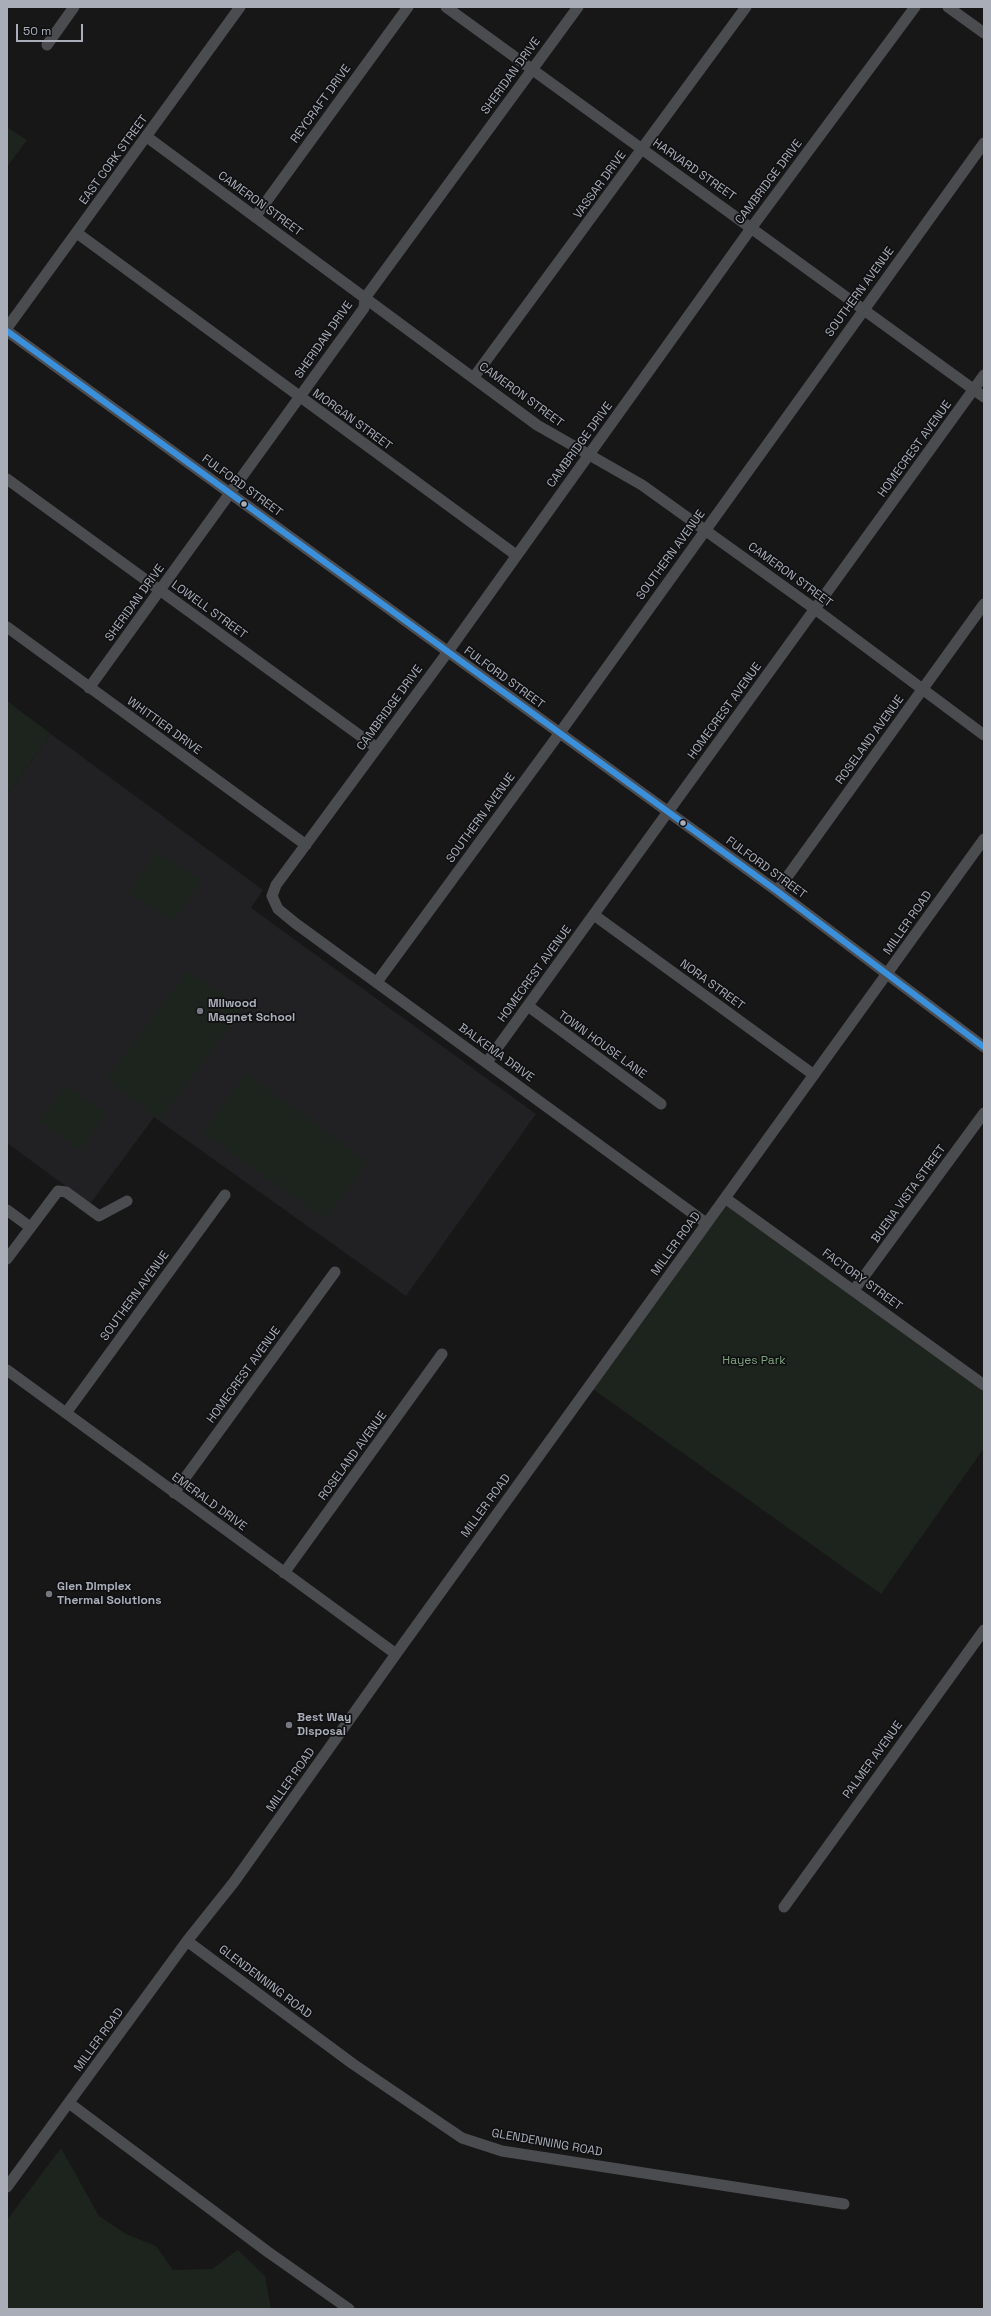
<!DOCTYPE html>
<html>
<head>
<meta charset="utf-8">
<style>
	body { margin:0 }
	#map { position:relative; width:991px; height:2316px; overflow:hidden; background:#171717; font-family:"Space Grotesk",sans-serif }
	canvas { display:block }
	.frame { position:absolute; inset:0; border:8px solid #a8adb8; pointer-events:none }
	.scale { position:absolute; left:16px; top:24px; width:67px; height:18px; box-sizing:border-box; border:2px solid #a8adb8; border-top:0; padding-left:5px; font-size:12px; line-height:14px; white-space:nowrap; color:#a8adb8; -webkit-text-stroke:3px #111113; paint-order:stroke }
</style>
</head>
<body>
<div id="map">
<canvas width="991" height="2316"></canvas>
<div class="frame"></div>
<div class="scale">50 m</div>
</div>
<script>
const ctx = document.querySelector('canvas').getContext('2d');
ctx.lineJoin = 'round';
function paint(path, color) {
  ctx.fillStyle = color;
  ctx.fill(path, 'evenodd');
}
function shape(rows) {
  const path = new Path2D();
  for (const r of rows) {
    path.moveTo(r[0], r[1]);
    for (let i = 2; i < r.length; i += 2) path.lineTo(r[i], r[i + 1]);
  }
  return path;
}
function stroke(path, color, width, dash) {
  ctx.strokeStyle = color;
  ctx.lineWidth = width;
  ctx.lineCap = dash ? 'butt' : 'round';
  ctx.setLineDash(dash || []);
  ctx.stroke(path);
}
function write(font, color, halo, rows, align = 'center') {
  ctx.font = font + ' "Space Grotesk",sans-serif';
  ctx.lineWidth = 3.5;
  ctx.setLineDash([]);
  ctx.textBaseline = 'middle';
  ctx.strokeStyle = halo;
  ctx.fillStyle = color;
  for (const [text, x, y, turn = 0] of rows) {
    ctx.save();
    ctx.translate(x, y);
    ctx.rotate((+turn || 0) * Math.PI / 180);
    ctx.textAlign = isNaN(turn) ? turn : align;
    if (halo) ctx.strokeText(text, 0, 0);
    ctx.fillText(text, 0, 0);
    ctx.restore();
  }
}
paint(shape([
	[51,734,263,890,251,908,536,1114,406,1296,154,1117,90,1204,7,1143,7,794]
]), '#212123');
paint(shape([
	[7,127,27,140,7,167],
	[7,701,51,734,7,794],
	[158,851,201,881,172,922,129,891],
	[189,970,242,1010,160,1120,106,1079],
	[246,1073,367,1162,325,1219,203,1133],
	[66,1085,106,1114,80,1150,40,1121],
	[725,1198,984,1385,984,1448,881,1594,590,1387],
	[61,2148,99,2216,126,2234,156,2246,173,2270,212,2269,238,2250,265,2276,271,2309,7,2309,7,2220]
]), '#1d241e');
stroke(shape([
	[446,7,984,397],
	[948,7,984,33],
	[47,45,74,7],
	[147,137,537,425,642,485,815,609,984,735],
	[255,217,408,7],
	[77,233,516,555],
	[7,328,240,7],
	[7,331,777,891,984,1047],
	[474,377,746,7],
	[7,479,377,748],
	[7,627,306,845],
	[89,688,364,308,365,298,578,7],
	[777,891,984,604],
	[594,915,814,1075],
	[377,982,559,734,984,143],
	[528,1006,661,1104],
	[487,1062,984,375],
	[725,1198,984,1385],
	[7,1210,30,1227],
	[706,1223,295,923,278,909,272,896,276,885,447,653,752,227,915,7],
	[7,1259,58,1191,66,1192,99,1216,127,1201],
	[854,1290,984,1113],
	[7,1370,396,1654],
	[66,1413,225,1195],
	[174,1493,335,1272],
	[284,1573,442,1354],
	[784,1907,984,1630],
	[187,1941,353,2064,462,2138,502,2151,844,2204],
	[69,2103,268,2252,349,2309],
	[7,2187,187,1941,234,1882,396,1654,984,839]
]), '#4b4c50', 11);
stroke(shape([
	[7,331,777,891,984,1047]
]), '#3a90db', 6);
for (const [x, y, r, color] of [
	[244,504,3.5,"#a8adb8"],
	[683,823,3.5,"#a8adb8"],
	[200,1011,4,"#757880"],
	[49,1594,4,"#757880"],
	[289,1725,4,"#757880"]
]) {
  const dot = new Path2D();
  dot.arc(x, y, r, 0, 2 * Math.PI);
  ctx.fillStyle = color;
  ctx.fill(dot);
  stroke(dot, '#111113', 1.5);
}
write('12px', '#a8adb8', '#111113', [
	["SHERIDAN DRIVE",511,76,-54],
	["REYCRAFT DRIVE",321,104,-54],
	["EAST CORK STREET",114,160,-54],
	["HARVARD STREET",694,170,35],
	["CAMBRIDGE DRIVE",769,182,-53],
	["VASSAR DRIVE",600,185,-54],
	["CAMERON STREET",260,204,36],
	["SOUTHERN AVENUE",860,292,-54],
	["SHERIDAN DRIVE",324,340,-55],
	["CAMERON STREET",521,395,36],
	["MORGAN STREET",352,420,36],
	["CAMBRIDGE DRIVE",580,445,-54],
	["HOMECREST AVENUE",915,449,-54],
	["FULFORD STREET",242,486,36],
	["SOUTHERN AVENUE",671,555,-54],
	["CAMERON STREET",790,575,36],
	["SHERIDAN DRIVE",135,603,-54],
	["LOWELL STREET",209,610,36],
	["FULFORD STREET",504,678,36],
	["CAMBRIDGE DRIVE",390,708,-54],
	["HOMECREST AVENUE",725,711,-54],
	["WHITTIER DRIVE",164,726,36],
	["ROSELAND AVENUE",870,740,-54],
	["SOUTHERN AVENUE",481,818,-54],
	["FULFORD STREET",766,868,36],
	["MILLER ROAD",908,923,-55],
	["HOMECREST AVENUE",535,974,-54],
	["NORA STREET",712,985,36],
	["TOWN HOUSE LANE",602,1045,36],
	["BALKEMA DRIVE",496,1053,36],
	["BUENA VISTA STREET",909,1194,-54],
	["MILLER ROAD",676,1244,-54],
	["FACTORY STREET",862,1280,36],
	["SOUTHERN AVENUE",135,1296,-54],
	["HOMECREST AVENUE",244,1375,-54],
	["ROSELAND AVENUE",353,1456,-54],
	["EMERALD DRIVE",209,1502,36],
	["MILLER ROAD",486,1506,-54],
	["PALMER AVENUE",873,1760,-54],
	["MILLER ROAD",291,1780,-55],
	["GLENDENNING ROAD",265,1982,37],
	["MILLER ROAD",99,2040,-54],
	["GLENDENNING ROAD",547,2143,10]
]);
write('bold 12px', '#a8adb8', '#111113', [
	["Milwood",208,1004],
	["Magnet School",208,1018],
	["Glen Dimplex",57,1587],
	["Thermal Solutions",57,1601],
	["Best Way",297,1718],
	["Disposal",297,1732]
], 'left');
write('12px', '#7fa381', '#111113', [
	["Hayes Park",754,1361]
]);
</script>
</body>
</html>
